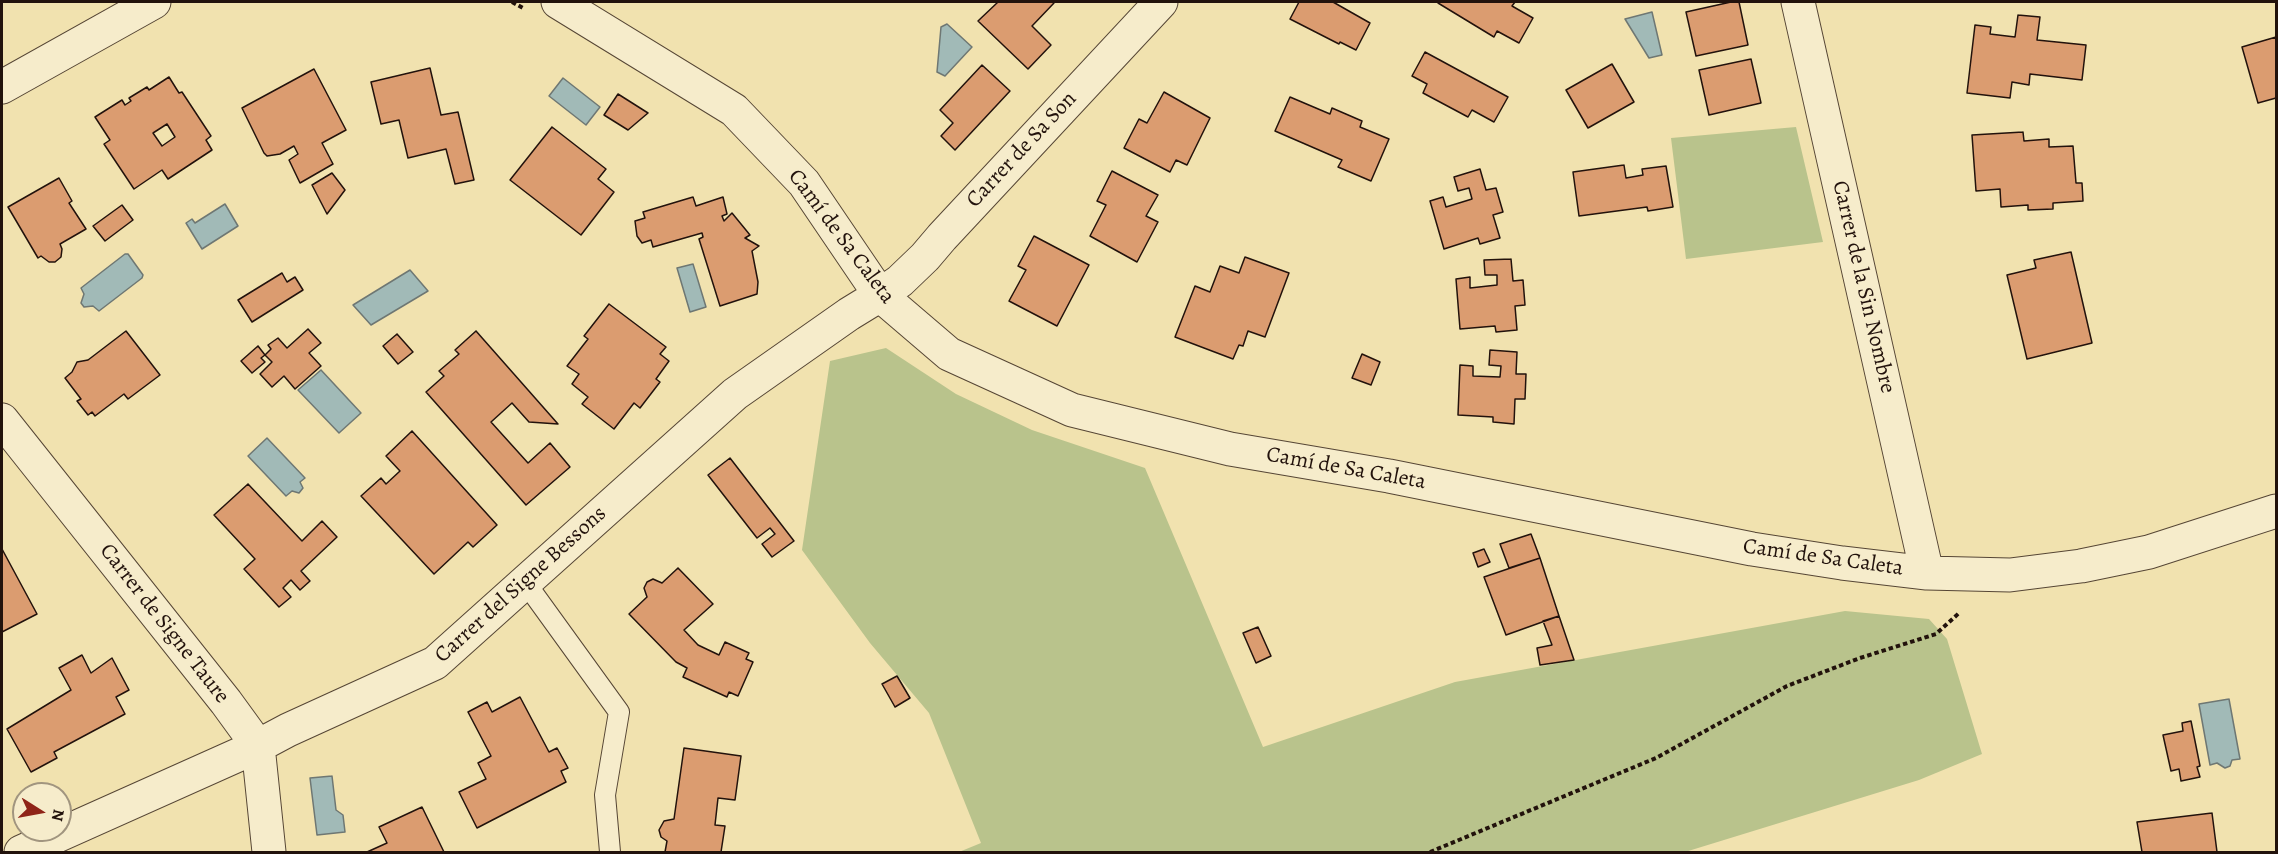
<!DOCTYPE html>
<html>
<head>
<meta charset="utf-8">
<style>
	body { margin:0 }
	#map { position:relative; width:2278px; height:854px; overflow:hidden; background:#f1e2af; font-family:Alegreya,serif }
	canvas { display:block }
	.frame { position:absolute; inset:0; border:3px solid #22120c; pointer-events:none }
	.north { position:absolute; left:12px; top:782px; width:60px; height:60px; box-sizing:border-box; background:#f6eccb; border:2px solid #a1957f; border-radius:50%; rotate:101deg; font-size:16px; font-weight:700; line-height:24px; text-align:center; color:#22120c }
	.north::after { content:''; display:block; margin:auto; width:21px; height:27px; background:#8f2418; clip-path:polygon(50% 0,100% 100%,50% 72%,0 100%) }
</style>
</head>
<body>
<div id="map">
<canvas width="2278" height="854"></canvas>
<div class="frame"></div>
<div class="north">N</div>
</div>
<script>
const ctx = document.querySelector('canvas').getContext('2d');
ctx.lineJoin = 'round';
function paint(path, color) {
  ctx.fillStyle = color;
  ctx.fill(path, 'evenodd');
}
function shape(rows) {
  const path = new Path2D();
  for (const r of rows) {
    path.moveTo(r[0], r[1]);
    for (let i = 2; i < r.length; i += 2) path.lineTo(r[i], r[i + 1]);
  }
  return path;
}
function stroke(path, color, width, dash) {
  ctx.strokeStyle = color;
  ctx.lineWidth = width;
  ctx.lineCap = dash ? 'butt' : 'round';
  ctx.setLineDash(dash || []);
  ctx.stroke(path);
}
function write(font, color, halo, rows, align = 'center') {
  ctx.font = font + ' Alegreya,serif';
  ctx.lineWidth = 4.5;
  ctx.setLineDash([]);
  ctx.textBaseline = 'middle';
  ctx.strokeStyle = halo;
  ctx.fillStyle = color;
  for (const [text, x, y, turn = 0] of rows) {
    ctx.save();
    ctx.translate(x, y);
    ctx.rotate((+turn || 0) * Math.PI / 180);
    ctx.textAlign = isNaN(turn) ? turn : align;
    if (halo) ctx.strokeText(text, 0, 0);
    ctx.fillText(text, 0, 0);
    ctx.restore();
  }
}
paint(shape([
	[1796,127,1823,242,1686,259,1671,138],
	[886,348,956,394,1032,430,1145,468,1263,747,1455,682,1845,611,1929,619,1947,639,1982,754,1919,780,1685,852,959,852,981,843,929,713,870,643,802,550,830,361]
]), '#b9c38c');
const water = shape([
	[1652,12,1662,55,1649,58,1625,19,1652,12],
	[947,24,972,47,945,76,937,72,941,27,947,24],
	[563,78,600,107,586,125,549,96,563,78],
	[225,204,238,226,202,249,186,223,192,219,195,223,225,204],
	[125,254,128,254,143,275,142,278,99,311,93,306,84,307,81,303,84,294,81,288,125,254],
	[693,264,706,307,690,312,677,268,693,264],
	[410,270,428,291,371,325,353,305,410,270],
	[321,370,361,413,339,433,298,390,321,370],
	[267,438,305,478,300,482,303,488,299,493,292,491,286,496,248,456,267,438],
	[2229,699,2240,759,2232,760,2230,766,2225,768,2217,763,2210,765,2199,704,2229,699],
	[332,776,336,810,343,815,345,832,317,835,310,778,332,776]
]);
paint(water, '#a1bab7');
stroke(water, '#6e7773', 1.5);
const building = shape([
	[998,2,1052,2,1054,3,1032,26,1051,45,1028,69,978,21,998,2],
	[1299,2,1333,2,1370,23,1356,50,1340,42,1339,44,1290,19,1299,2],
	[1439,2,1515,2,1512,6,1533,18,1519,43,1497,31,1494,37,1438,3,1439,2],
	[1731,2,1739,2,1748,45,1696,56,1686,12,1731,2],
	[2018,15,2040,17,2037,40,2086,45,2082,80,2030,74,2029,85,2012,82,2010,98,1967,93,1975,25,1991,27,1990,34,2015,37,2018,15],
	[2276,37,2276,98,2258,103,2242,47,2276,37],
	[1425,52,1508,97,1494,122,1472,110,1468,117,1423,93,1427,84,1412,76,1425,52],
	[1751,59,1761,103,1709,115,1699,70,1751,59],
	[1612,64,1634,102,1588,128,1566,90,1612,64],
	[982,65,1010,91,955,150,941,136,953,123,940,110,982,65],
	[430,68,441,115,458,112,474,180,455,184,446,149,408,158,399,120,381,124,371,82,430,68],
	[314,69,346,130,322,143,333,164,300,183,289,160,298,154,294,146,280,154,267,156,264,153,242,108,314,69],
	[169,77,179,93,182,92,211,136,206,140,212,150,168,179,162,170,134,189,104,144,110,140,95,117,122,100,125,105,131,101,129,98,147,87,149,90,169,77],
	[167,124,175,137,162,146,153,133,167,124],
	[1164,92,1210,118,1187,165,1176,160,1170,172,1124,148,1139,119,1147,123,1164,92],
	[618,94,648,113,628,130,604,115,618,94],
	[1290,97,1330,114,1332,108,1362,121,1360,127,1389,139,1371,181,1338,167,1342,160,1275,131,1290,97],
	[552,127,606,169,598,179,614,192,581,235,510,180,552,127],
	[2023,132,2024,141,2049,139,2049,147,2073,146,2076,183,2082,183,2083,201,2053,203,2053,209,2028,210,2028,205,2001,207,2000,189,1976,191,1972,135,2023,132],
	[1624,165,1626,178,1643,175,1642,169,1666,166,1673,207,1648,211,1647,207,1579,216,1573,172,1624,165],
	[1480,169,1486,190,1496,188,1503,212,1493,215,1500,238,1480,244,1478,238,1444,249,1430,201,1443,197,1446,207,1472,199,1469,188,1458,191,1454,177,1480,169],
	[1112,171,1158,195,1146,216,1158,222,1137,262,1090,236,1106,205,1097,201,1112,171],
	[332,173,345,190,327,214,312,185,332,173],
	[59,178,72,201,69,203,86,229,60,244,62,249,61,257,55,262,49,262,41,256,38,258,8,207,59,178],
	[693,197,696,206,723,197,727,214,722,216,724,221,732,213,750,235,745,238,759,246,752,251,758,282,757,294,720,306,699,239,703,237,702,233,653,247,651,240,642,243,637,236,635,221,645,218,643,212,693,197],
	[122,205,133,220,105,241,93,226,122,205],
	[1034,236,1089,265,1057,326,1009,301,1026,270,1018,266,1034,236],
	[2071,252,2092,343,2027,359,2007,275,2036,268,2034,260,2071,252],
	[1245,257,1289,273,1265,337,1248,331,1243,346,1239,345,1233,359,1175,337,1195,286,1210,292,1220,266,1239,273,1245,257],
	[1511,259,1513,281,1523,280,1525,305,1515,306,1517,330,1496,332,1495,326,1460,329,1456,279,1470,277,1470,288,1497,285,1497,275,1485,275,1484,260,1511,259],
	[282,273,287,282,295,277,303,290,252,322,238,300,282,273],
	[609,304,666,347,660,354,669,361,656,379,660,382,640,408,634,403,614,429,582,404,588,397,572,384,579,374,567,366,588,339,584,336,609,304],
	[308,329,321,343,309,353,321,366,295,389,284,376,272,387,260,374,272,362,265,355,271,349,268,345,278,338,287,348,308,329],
	[126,331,160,375,128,399,124,394,95,416,92,412,88,415,77,401,81,399,65,378,72,372,77,362,88,360,126,331],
	[476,331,558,424,529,422,512,403,491,422,528,463,550,443,570,467,526,505,426,392,444,376,439,371,459,354,455,350,476,331],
	[397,334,413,352,398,364,383,346,397,334],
	[258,346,265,355,261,358,265,362,252,373,241,361,258,346],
	[1490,350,1517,352,1516,374,1526,374,1525,399,1515,399,1514,424,1493,422,1493,417,1458,415,1460,365,1473,366,1473,376,1500,377,1501,366,1489,365,1490,350],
	[1362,354,1380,362,1371,385,1352,378,1362,354],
	[412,431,497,525,473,547,468,542,434,574,361,496,381,478,386,484,400,471,386,456,412,431],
	[730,458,794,541,772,557,762,544,775,534,770,528,757,538,708,475,730,458],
	[248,484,302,541,322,521,337,537,301,571,310,581,300,590,291,580,283,588,291,597,279,607,244,569,255,559,214,515,248,484],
	[1531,534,1540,558,1509,568,1500,544,1531,534],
	[2,549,37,614,2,632,2,549],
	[1484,549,1490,562,1478,567,1473,553,1484,549],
	[1540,558,1559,616,1506,635,1484,577,1540,558],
	[678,568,713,604,684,630,698,645,719,655,725,642,749,653,746,659,753,662,738,696,729,692,727,697,683,677,687,668,676,662,629,614,647,597,644,588,647,582,653,579,662,583,678,568],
	[1559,616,1574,660,1540,665,1537,648,1552,645,1543,621,1559,616],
	[1258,627,1271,656,1256,663,1243,633,1258,627],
	[82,655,91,673,112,658,129,690,116,697,125,714,54,752,57,758,31,772,7,729,71,690,59,668,82,655],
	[897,676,910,698,895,707,882,684,897,676],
	[520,697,549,752,557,748,568,768,561,771,566,782,477,828,459,792,486,779,478,763,491,756,468,712,487,702,492,712,520,697],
	[2191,721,2200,766,2197,767,2200,777,2181,781,2179,769,2171,771,2163,735,2183,731,2182,723,2191,721],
	[684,748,741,756,735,800,718,798,715,825,725,826,721,852,665,852,667,841,661,837,659,830,664,821,674,819,684,748],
	[422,807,444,852,367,852,387,843,379,827,422,807],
	[2212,813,2217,852,2142,852,2137,822,2212,813]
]);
paint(building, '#db9c70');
stroke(building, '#22120c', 1.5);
const service = shape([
	[525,582,619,712,605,795,610,852]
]);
const minor = shape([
	[558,2,734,110,804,183,880,295,949,354,1072,410,1230,449,1389,476,1752,549,1842,563,1927,573,2010,575,2081,566,2149,552,2276,511],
	[1798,2,1927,573],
	[2,87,154,2],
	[2,420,226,702,258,746,269,852],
	[21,852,258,746,288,730,435,663,735,394,849,314,880,295,900,281,925,257,942,237,1161,2]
]);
stroke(service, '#564635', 22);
stroke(minor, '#564635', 35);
stroke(shape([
	[512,2,523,8],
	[1430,852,1656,758,1787,686,1860,658,1936,634,1959,613]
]), '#22120c', 4, [4.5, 3]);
stroke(service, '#f6eccb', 20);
stroke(minor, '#f6eccb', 33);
write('22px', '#22120c', '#f6eccb', [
	["Carrer de Sa Son",1022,150,-47],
	["Camí de Sa Caleta",841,237,53],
	["Carrer de la Sin Nombre",1863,287,77],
	["Camí de Sa Caleta",1346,469,10],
	["Camí de Sa Caleta",1823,558,8],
	["Carrer del Signe Bessons",521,585,-42],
	["Carrer de Signe Taure",164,624,52]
]);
</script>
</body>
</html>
